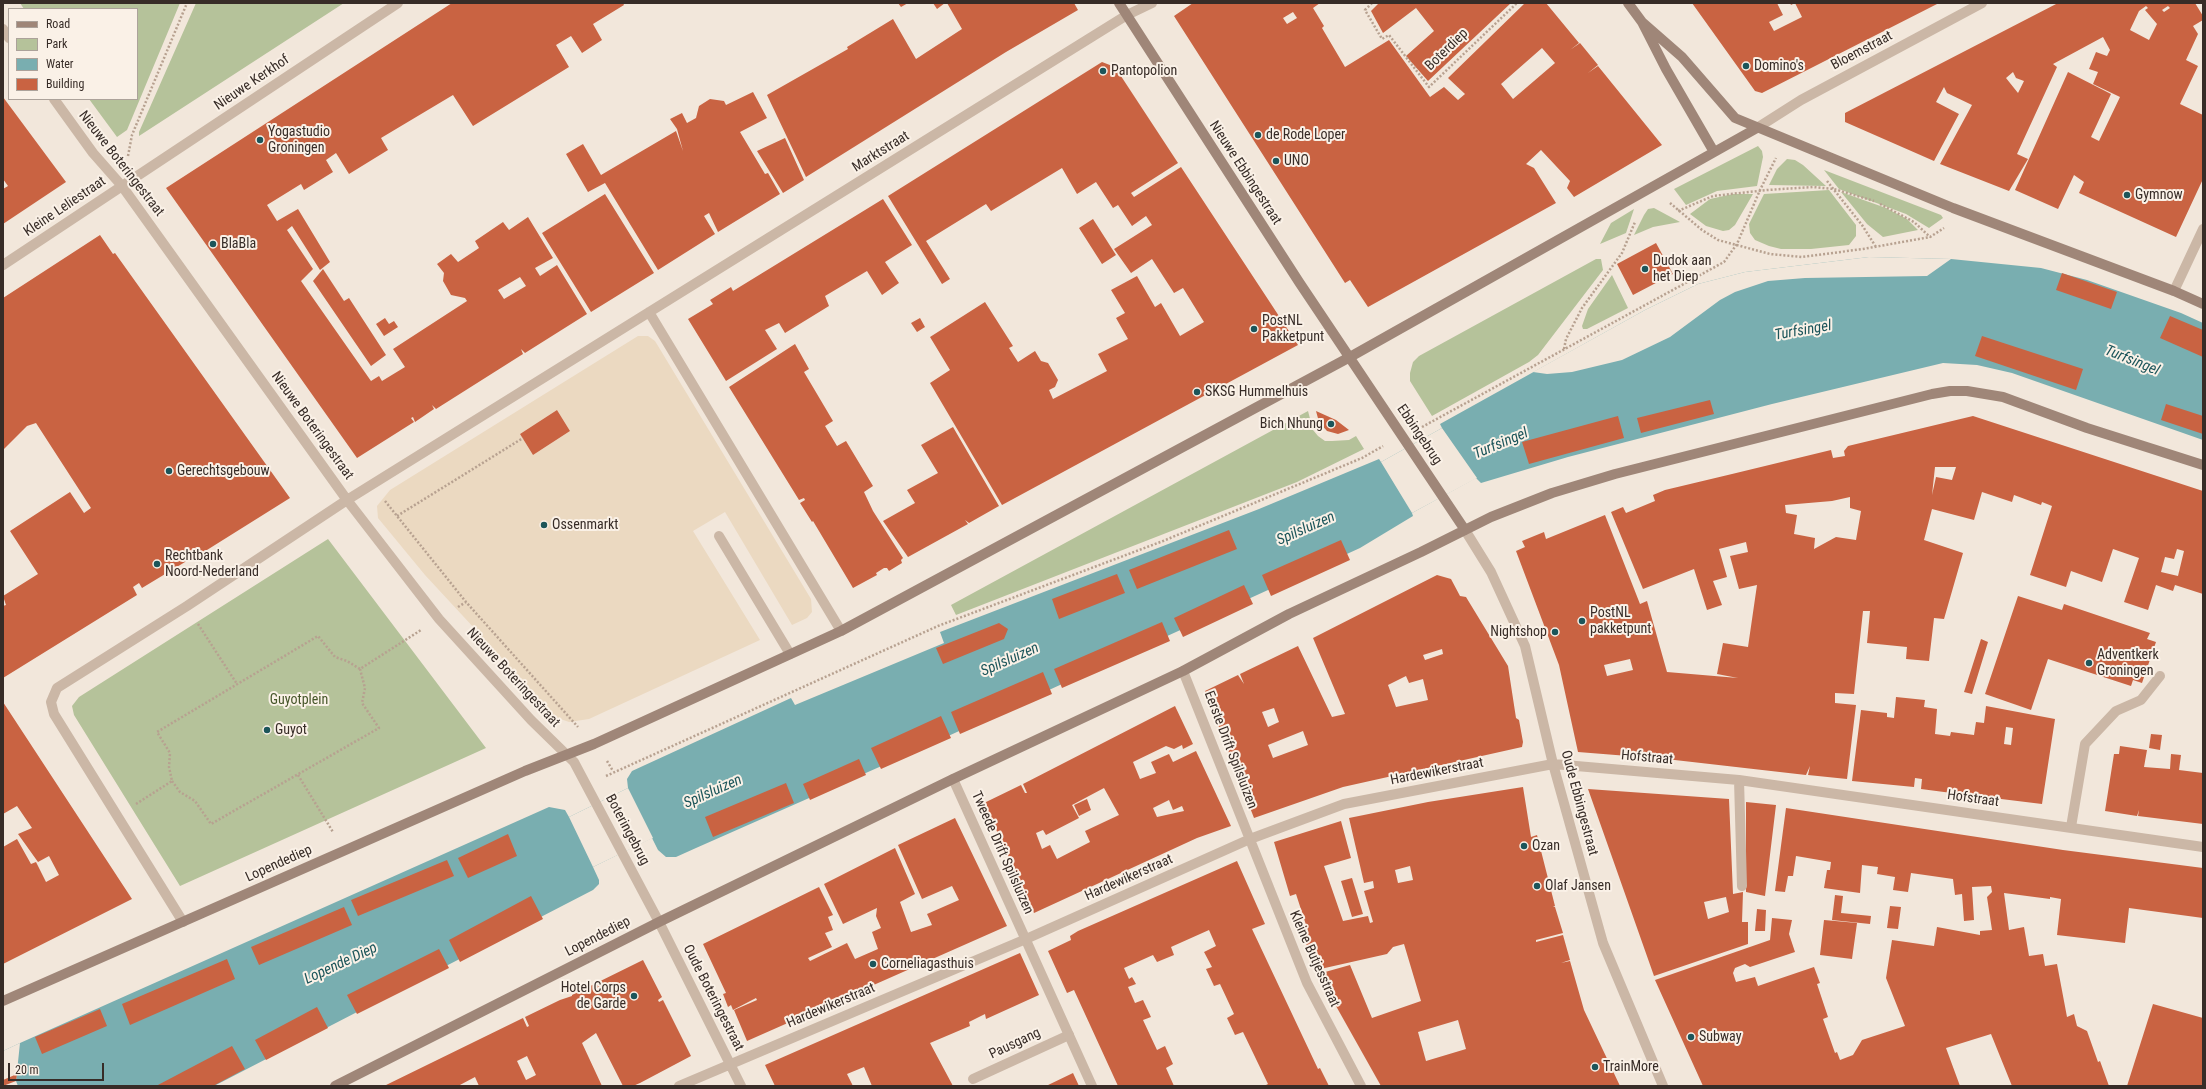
<!DOCTYPE html>
<html>
<head>
<meta charset="utf-8">
<style>
	body { margin:0 }
	#map { position:relative; width:2206px; height:1089px; overflow:hidden; background:#f2e7db; font-family:"Roboto Condensed",sans-serif }
	canvas { display:block }
	.frame { position:absolute; inset:0; border:4px solid #372c27; pointer-events:none }
	.legend { position:absolute; left:8px; top:8px; width:130px; height:92px; box-sizing:border-box; background:#faf1e7; border:1px solid #aca29a; margin:0; padding:5px 7px; list-style:none; font-size:12px; color:#372c27 }
	.legend li { display:flex; align-items:center; gap:8px; height:20px }
	.legend b { width:20px; border:1px solid #aca29a }
	.scale { position:absolute; left:8px; top:1063px; width:96px; height:18px; box-sizing:border-box; border:2px solid #372c27; border-top:0; padding-left:5px; font-size:12px; line-height:14px; white-space:nowrap; color:#372c27; -webkit-text-stroke:3px #faf1e7; paint-order:stroke }
</style>
</head>
<body>
<div id="map">
<canvas width="2206" height="1089"></canvas>
<div class="frame"></div>
<ul class="legend">
<li><b style="height:5px;background:#9f8678"></b>Road</li>
<li><b style="height:11px;background:#b5c29a"></b>Park</li>
<li><b style="height:11px;background:#79aeb0"></b>Water</li>
<li><b style="height:11px;background:#c96342"></b>Building</li>
</ul>
<div class="scale">20 m</div>
</div>
<script>
const ctx = document.querySelector('canvas').getContext('2d');
ctx.lineJoin = 'round';
function paint(path, color) {
  ctx.fillStyle = color;
  ctx.fill(path, 'evenodd');
}
function shape(rows) {
  const path = new Path2D();
  for (const r of rows) {
    path.moveTo(r[0], r[1]);
    for (let i = 2; i < r.length; i += 2) path.lineTo(r[i], r[i + 1]);
  }
  return path;
}
function stroke(path, color, width, dash) {
  ctx.strokeStyle = color;
  ctx.lineWidth = width;
  ctx.lineCap = dash ? 'butt' : 'round';
  ctx.setLineDash(dash || []);
  ctx.stroke(path);
}
function write(font, color, halo, rows, align = 'center') {
  ctx.font = font + ' "Roboto Condensed",sans-serif';
  ctx.lineWidth = 4;
  ctx.setLineDash([]);
  ctx.textBaseline = 'middle';
  ctx.strokeStyle = halo;
  ctx.fillStyle = color;
  for (const [text, x, y, turn = 0] of rows) {
    ctx.save();
    ctx.translate(x, y);
    ctx.rotate((+turn || 0) * Math.PI / 180);
    ctx.textAlign = isNaN(turn) ? turn : align;
    if (halo) ctx.strokeText(text, 0, 0);
    ctx.fillText(text, 0, 0);
    ctx.restore();
  }
}
paint(shape([
	[20,3,180,3,127,130,117,137,89,99,137,99,137,9,24,9],
	[196,3,344,3,139,136,139,132],
	[1758,146,1762,151,1763,157,1757,186,1717,191,1686,205,1674,189],
	[1787,159,1795,160,1803,165,1826,186,1769,185,1777,169],
	[1824,170,1941,215,1943,218,1929,228,1906,214,1839,189],
	[1829,190,1856,225,1856,236,1849,245,1811,249,1781,249,1769,246,1755,240,1750,233,1749,224,1764,194],
	[1841,192,1886,208,1907,219,1918,230,1883,237,1867,224],
	[1733,194,1753,194,1735,225,1729,230,1723,231,1706,226,1690,214,1710,199],
	[1654,208,1680,222,1653,227,1634,235,1644,215,1648,209],
	[1634,209,1626,233,1600,244,1611,223],
	[1596,259,1601,259,1603,270,1538,355,1529,362,1432,416,1410,381,1410,373,1413,362,1419,356],
	[1612,275,1628,308,1587,329,1583,329,1582,326,1588,309],
	[1308,411,1313,430,1318,436,1325,441,1332,441,1349,440,1356,436,1364,449,1297,482,956,615,951,605],
	[328,539,486,748,180,886,74,715,72,706,79,697]
]), '#b5c29a');
paint(shape([
	[638,336,648,336,655,341,811,599,812,612,807,618,792,625,725,512,693,531,760,640,589,719,569,722,552,716,539,704,500,656,425,575,378,518,377,506,390,490],
	[557,410,570,431,533,455,520,434]
]), '#ebd9c1');
paint(shape([
	[1869,257,1951,259,2041,268,2087,280,2181,313,2203,323,2203,440,2012,373,1977,365,1943,363,1772,404,1568,457,1481,483,1476,478,1412,513,1413,516,1360,548,911,753,696,848,676,857,666,857,658,850,652,838,593,867,599,880,599,884,593,890,214,1086,3,1086,3,1051,20,1043,549,807,565,810,569,817,628,788,627,779,632,771,791,698,795,705,944,643,940,632,1259,509,1379,459,1381,462,1442,428,1440,424,1645,310,1698,284,1745,272]
]), '#79aeb0');
paint(shape([
	[1869,257,1951,259,1927,276,1805,278,1768,281,1735,292,1720,300,1670,337,1622,360,1572,372,1547,374,1533,372,1645,310,1698,284,1745,272],
	[1442,428,1477,478,1412,513,1381,462],
	[628,788,653,838,593,867,569,817],
	[20,1043,16,1081,18,1086,3,1086,3,1051]
]), '#f2e7db');
paint(shape([
	[452,3,623,3,624,5,593,24,602,40,582,53,571,36,556,45,569,67,473,126,453,95,381,138,388,150,349,174,336,153,326,160,333,172,304,190,301,184,267,205,277,221,298,209,330,262,320,270,292,226,287,230,313,269,301,281,371,381,379,376,382,381,405,367,393,349,467,301,465,298,451,295,443,281,444,273,437,264,451,254,458,262,479,248,475,241,503,222,509,230,528,217,553,258,535,268,540,276,557,265,587,314,525,353,521,349,523,354,436,409,432,405,434,409,415,422,413,417,411,418,414,422,357,458,166,188],
	[520,277,526,286,504,299,498,290],
	[898,3,908,3,901,7],
	[933,3,945,3,937,9],
	[947,3,1074,3,1078,10,1006,52,806,177,767,95,848,49,847,47,893,19,916,59,962,29],
	[1193,3,1320,3,1313,8,1324,26,1322,28,1345,67,1389,40,1430,97,1444,87,1458,100,1465,94,1448,78,1525,3,1546,3,1579,43,1570,50,1580,43,1598,65,1588,73,1598,66,1662,145,1574,197,1567,188,1570,181,1541,150,1526,164,1534,168,1556,203,1368,307,1350,280,1345,283,1174,16],
	[1293,12,1297,18,1287,24,1283,18],
	[1542,48,1555,63,1513,99,1501,84],
	[1379,3,1511,3,1428,81,1406,56,1434,31,1416,8,1383,33,1371,11],
	[1692,3,1777,3,1783,15,1769,22,1774,31,1802,17,1795,3,1791,5,1790,3,1939,3,1762,93,1755,91],
	[2058,3,2195,3,2203,16,2203,20,2193,26,2198,34,2186,60,2198,66,2180,104,2203,115,2203,179,2176,237,2079,193,2084,182,2074,175,2058,209,2015,190,2068,72,2111,94,2091,137,2099,141,2120,97,2093,84,2098,72,2089,69,2096,52,2107,56,2110,50,2103,37,2053,64,2057,67,2017,154,2028,159,2009,191,1940,164,1972,105,1947,93,1944,87,1936,102,1959,114,1934,161,1845,122,1845,113],
	[2146,6,2148,8,2145,10,2157,24,2149,40,2130,30,2139,11],
	[2168,6,2170,8,2164,12,2162,10],
	[2013,72,2016,78,2024,81,2018,93,2006,78],
	[1102,62,1115,67,1178,163,1131,193,1134,197,1181,167,1298,345,1002,505,930,383,950,370,930,337,985,302,1013,346,1009,348,1018,362,1035,351,1041,361,1048,363,1058,380,1055,387,1049,390,1053,399,1107,371,1098,354,1128,339,1116,318,1125,313,1111,290,1137,276,1155,307,1161,303,1180,336,1204,322,1183,288,1174,293,1152,259,1131,273,1114,249,1152,225,1146,216,1132,226,1118,205,1113,208,1096,182,1077,194,1062,168,991,211,986,204,926,241,950,279,942,284,888,196],
	[753,92,767,118,740,132,765,174,768,173,780,194,718,232,709,213,704,216,715,234,658,270,605,183,588,192,566,154,583,144,601,175,676,131,683,151,677,129,670,119,682,113,687,123,696,118,699,106,710,99,724,101,726,105],
	[3,97,66,182,3,224,3,189,8,186,3,179],
	[785,138,804,180,783,193,757,151],
	[605,194,654,273,591,312,542,233],
	[883,199,912,245,885,262,899,283,882,295,867,271,825,296,829,306,785,333,779,323,765,330,777,349,726,381,688,319,713,304,710,300,731,287,733,291],
	[1093,219,1116,255,1102,264,1079,228],
	[100,235,113,254,115,253,290,498,191,560,190,559,142,588,139,583,133,587,137,595,3,678,3,606,6,605,3,596,38,574,10,531,70,492,84,513,91,508,36,423,27,426,3,450,3,298],
	[1656,243,1673,274,1633,295,1617,264],
	[323,269,344,301,349,298,386,355,371,366,313,281],
	[2062,273,2117,292,2111,309,2056,290],
	[2170,316,2203,330,2203,357,2160,338],
	[385,318,389,324,394,321,398,327,384,336,376,324],
	[920,318,925,327,917,332,911,323],
	[1982,336,2083,369,2076,390,1975,356],
	[795,344,809,369,804,372,833,421,825,426,837,446,846,441,873,486,864,492,873,511,903,558,901,560,902,563,889,571,887,568,884,568,876,573,877,575,853,588,813,521,812,522,800,503,805,500,804,498,799,500,729,387],
	[1710,400,1714,414,1641,433,1637,418],
	[2166,404,2203,416,2203,434,2161,420],
	[557,410,570,431,533,455,520,434],
	[1316,411,1336,420,1349,430,1338,434,1327,431,1319,422],
	[1618,416,1624,438,1529,464,1522,442],
	[1973,416,2203,491,2203,594,2175,585,2173,591,2156,585,2148,610,2124,602,2139,558,2113,549,2102,582,2071,571,2066,587,2030,575,2052,506,2042,502,2041,505,2014,495,2012,502,1982,492,1974,520,1932,509,1924,540,1963,553,1944,619,1934,618,1929,661,1906,659,1907,647,1867,643,1870,611,1863,611,1854,694,1835,693,1835,703,1856,705,1847,779,1808,775,1810,766,1806,775,1666,759,1578,752,1559,665,1516,551,1525,547,1522,541,1544,532,1546,539,1605,515,1640,604,1647,601,1667,672,1738,678,1717,674,1723,643,1748,647,1757,585,1739,589,1730,556,1748,552,1746,542,1719,549,1727,577,1713,581,1722,605,1707,610,1694,569,1643,589,1611,512,1623,507,1626,513,1655,501,1653,495,1665,490,1732,474,1734,483,1732,474,1831,450,1833,458,1845,456,1844,451,1848,446],
	[1935,467,1956,467,1952,480,1936,477,1932,495],
	[1850,497,1850,508,1861,511,1856,540,1836,537,1814,549,1815,538,1794,534,1797,515,1786,513,1785,505,1832,501],
	[2177,549,2184,551,2178,576,2161,572,2165,557,2174,559],
	[1630,659,1633,670,1607,676,1604,665],
	[953,427,999,506,969,523,965,520,968,524,908,557,883,521,915,503,907,490,938,473,921,445],
	[1229,530,1237,549,1137,589,1129,570],
	[1341,540,1350,560,1271,596,1262,575],
	[1117,574,1125,593,1059,619,1052,599],
	[1437,575,1451,579,1460,596,1466,597,1508,666,1516,718,1519,720,1523,742,1522,747,1343,787,1254,818,1205,691,1238,675,1244,684,1240,674,1298,646,1332,717,1345,714,1313,638],
	[1442,649,1443,654,1425,660,1423,655],
	[1406,676,1409,683,1423,679,1428,700,1396,707,1388,685],
	[1274,708,1279,722,1268,727,1262,712],
	[1303,731,1308,745,1273,758,1268,745],
	[1244,585,1253,604,1183,637,1174,618],
	[2018,596,2062,610,2064,604,2150,633,2147,639,2156,642,2142,683,2133,680,2131,686,2048,659,2031,710,1985,694],
	[1162,622,1170,641,1062,688,1054,669],
	[999,623,1008,629,1004,639,943,664,936,648],
	[1981,639,1988,642,1972,694,1964,692],
	[1043,672,1052,694,960,734,951,712],
	[1896,697,1925,700,1924,707,1937,709,1935,734,1950,736,1951,732,1974,735,1976,722,1984,723,1986,706,2055,719,2042,804,1944,792,1945,782,1944,792,1921,789,1922,779,1915,778,1914,787,1852,781,1861,710,1887,713,1887,717,1894,718],
	[2006,727,2013,728,2011,745,2004,744],
	[3,702,132,899,3,964,3,847,17,839,31,864,36,862,46,882,59,875,49,856,38,862,18,834,32,828,17,806,3,814],
	[1175,706,1193,744,1183,749,1182,745,1174,749,1166,746,1133,762,1140,779,1156,773,1151,762,1169,754,1173,762,1196,751,1231,826,1197,838,1034,913,984,803,1021,785,1025,793,1027,793,1023,784],
	[1104,788,1119,815,1085,831,1090,842,1057,859,1050,845,1042,849,1036,833,1043,830,1046,835,1079,818,1072,805],
	[1169,800,1173,810,1182,806,1184,811,1157,817,1153,808],
	[941,716,951,738,881,769,871,748],
	[2151,734,2162,735,2160,750,2149,748],
	[2120,746,2147,750,2144,767,2170,769,2171,754,2181,755,2179,770,2203,773,2203,824,2138,816,2139,810,2137,816,2105,811,2114,754,2119,754],
	[859,759,866,775,810,800,803,784],
	[786,783,794,803,713,837,705,817],
	[1523,787,1531,837,1537,835,1555,906,1553,906,1555,907,1563,933,1536,940,1536,942,1563,935,1570,960,1561,963,1570,961,1584,1010,1620,1086,1381,1086,1318,974,1350,965,1372,1018,1421,1001,1404,944,1393,947,1387,954,1316,970,1302,933,1308,931,1296,894,1290,896,1274,842,1341,821,1351,858,1324,866,1343,921,1368,916,1370,923,1373,922,1364,891,1374,888,1373,881,1364,883,1349,818,1428,802],
	[1410,866,1413,880,1398,883,1395,870],
	[1458,1020,1466,1049,1426,1061,1418,1032],
	[1588,789,1729,799,1733,894,1743,892,1742,922,1748,922,1748,944,1654,976],
	[1726,897,1729,912,1708,919,1704,902],
	[1087,799,1091,810,1079,816,1074,805],
	[1746,802,1776,805,1765,896,1746,892],
	[1786,808,2063,850,2203,868,2203,918,2129,908,2125,943,2057,935,2061,899,2050,897,2050,899,2004,893,2009,930,2024,927,2029,956,2043,954,2045,966,2057,964,2067,1017,2074,1014,2077,1026,2087,1031,2098,1062,2100,1061,2109,1086,2012,1086,1991,1034,1946,1048,1960,1086,1703,1086,1655,980,1770,940,1772,918,1792,920,1789,934,1795,952,1750,967,1745,964,1735,968,1733,973,1736,982,1755,977,1758,986,1814,967,1820,983,1817,984,1828,1017,1823,1019,1835,1053,1837,1052,1840,1060,1853,1055,1862,1040,1905,1026,1886,978,1892,940,1934,946,1937,927,1980,935,1980,931,1992,930,1987,897,1992,892,1991,886,1972,887,1974,920,1964,921,1962,894,1955,895,1953,879,1911,873,1908,892,1893,890,1895,877,1877,874,1878,867,1862,865,1860,893,1824,888,1827,870,1830,870,1831,862,1796,856,1793,876,1788,876,1785,892,1775,891],
	[955,818,1007,926,747,1041,734,1010,757,1000,756,998,733,1010,731,1005,728,1007,723,994,726,993,703,944,819,887,833,915,828,917,833,930,825,933,832,947,808,958,810,961,847,943,855,959,878,949,872,932,881,928,876,916,877,908,843,924,824,884,895,848,915,894,900,902,911,932,932,925,927,914,959,900,952,886,922,899,898,845],
	[508,834,517,856,468,878,458,858],
	[447,860,454,876,358,916,351,900],
	[1237,861,1265,924,1252,929,1318,1069,1320,1068,1329,1086,1264,1086,1268,1084,1243,1032,1235,1035,1227,1018,1234,1014,1220,984,1214,986,1206,969,1212,967,1204,952,1216,946,1209,930,1171,947,1174,955,1157,962,1153,955,1124,968,1129,979,1132,977,1136,984,1128,987,1135,1003,1143,1000,1151,1017,1143,1020,1157,1050,1165,1046,1173,1064,1166,1068,1174,1086,1118,1086,1074,990,1067,993,1048,951,1071,940,1070,936,1078,931],
	[1352,878,1363,914,1352,917,1341,881],
	[1835,895,1843,896,1841,913,1871,916,1870,924,1832,920],
	[531,896,543,919,460,962,449,940],
	[1890,906,1901,907,1898,929,1887,928],
	[344,907,352,925,259,965,251,947],
	[1757,909,1766,910,1765,931,1755,931],
	[1824,920,1857,923,1852,959,1820,955],
	[439,949,449,968,357,1014,347,995],
	[1020,953,1039,995,986,1019,985,1014,969,1022,970,1026,930,1043,953,1086,872,1086,864,1067,847,1074,853,1086,775,1086,765,1065],
	[227,959,235,979,130,1025,122,1004],
	[643,960,662,997,658,1000,659,1002,663,1000,691,1056,640,1083,633,1086,623,1086,596,1033,582,1043,602,1086,479,1086,475,1077,458,1086,384,1086,523,1018,527,1027,529,1026,525,1017,560,1000,572,996,572,995],
	[527,1056,536,1075,526,1080,517,1061],
	[2153,1004,2203,1018,2203,1086,2127,1086],
	[317,1007,328,1028,266,1060,255,1040],
	[100,1009,107,1026,42,1054,35,1037],
	[232,1046,245,1069,213,1086,156,1086],
	[1073,1073,1079,1086,1046,1086],
	[17,1074,16,1081,3,1086,3,1080]
]), '#c96342');
stroke(shape([
	[1372,3,1365,10,1382,39,1389,35,1429,87,1517,3],
	[128,156,132,135,187,3],
	[1827,181,1862,225,1876,247],
	[1670,203,1702,230,1718,240,1770,254,1802,257,1863,249,1930,237,1944,228],
	[1880,204,1914,222,1930,237],
	[1678,211,1713,196,1767,190,1813,187,1834,189,1874,201],
	[1564,349,1566,339,1582,308,1622,253,1635,222],
	[1422,427,1724,262,1737,244,1760,190,1776,158],
	[385,501,466,602,578,727],
	[397,516,523,438],
	[458,607,466,602],
	[198,624,237,684],
	[607,761,613,771],
	[298,775,333,832],
	[606,776,938,626,1163,541,1362,458,1383,446],
	[172,781,180,792,195,801,211,824,379,728,362,703,365,688,360,669],
	[136,804,172,781,169,767,170,753,157,732,318,636,335,657,347,661,360,669,421,630]
]), '#b7a190', 2.5, [2, 2]);
stroke(shape([
	[719,536,790,654],
	[2071,827,2085,744,2116,711,2141,700,2160,676],
	[973,1079,1069,1035]
]), '#cbb7a6', 10);
stroke(shape([
	[3,29,9,38],
	[54,99,93,153,122,186,347,500,439,619,531,720,574,762,659,922,741,1086],
	[1757,128,1801,100,1982,3],
	[3,265,398,3],
	[2174,291,2203,229],
	[649,312,841,631],
	[1465,530,1491,572,1525,646,1553,764,1603,943,1663,1086],
	[1183,671,1307,983,1361,1086],
	[953,779,1092,1086],
	[1739,780,1742,886],
	[183,922,54,714,51,702,57,688,187,606,347,500,1127,15,1152,3],
	[679,1086,1026,939,1250,839,1344,804,1553,764,1739,780,2203,847]
]), '#cbb7a6', 10);
stroke(shape([
	[1119,3,1299,282,1465,530],
	[1628,3,1642,22,1666,69,1714,152],
	[1642,22,1682,57,1735,118,1953,208,2174,291,2203,304],
	[3,1001,525,771,594,744,841,631,1350,357,1757,128],
	[335,1086,659,922,953,779,1183,671,1289,614,1421,552,1491,517,1552,493,1615,474,1932,394,1950,391,1967,391,2003,397,2087,428,2203,465]
]), '#9f8678', 10);
for (const [x, y, r, color] of [
	[1746,66,4,"#1c555a"],
	[1103,71,4,"#1c555a"],
	[1258,135,4,"#1c555a"],
	[260,140,4,"#1c555a"],
	[1276,161,4,"#1c555a"],
	[2127,195,4,"#1c555a"],
	[213,244,4,"#1c555a"],
	[1645,269,4,"#1c555a"],
	[1254,329,4,"#1c555a"],
	[1197,392,4,"#1c555a"],
	[1331,424,4,"#1c555a"],
	[169,471,4,"#1c555a"],
	[544,525,4,"#1c555a"],
	[157,564,4,"#1c555a"],
	[1582,621,4,"#1c555a"],
	[1555,632,4,"#1c555a"],
	[2089,663,4,"#1c555a"],
	[267,730,4,"#1c555a"],
	[1524,846,4,"#1c555a"],
	[1537,886,4,"#1c555a"],
	[873,964,4,"#1c555a"],
	[634,996,4,"#1c555a"],
	[1691,1037,4,"#1c555a"],
	[1595,1067,4,"#1c555a"]
]) {
  const dot = new Path2D();
  dot.arc(x, y, r, 0, 2 * Math.PI);
  ctx.fillStyle = color;
  ctx.fill(dot);
  stroke(dot, '#faf1e7', 1.5);
}
write('14px', '#372c27', '#faf1e7', [
	["Boterdiep",1447,50,-44],
	["Bloemstraat",1862,51,-28],
	["Nieuwe Kerkhof",252,83,-34],
	["Marktstraat",881,152,-32],
	["Nieuwe Boteringestraat",121,164,52],
	["Nieuwe Ebbingestraat",1245,173,57],
	["Kleine Leliestraat",65,207,-34],
	["Nieuwe Boteringestraat",312,426,54],
	["Ebbingebrug",1419,435,56],
	["Nieuwe Boteringestraat",513,678,47],
	["Eerste Drift Spilsluizen",1230,750,69],
	["Hofstraat",1647,758,5],
	["Hardewikerstraat",1437,772,-11],
	["Hofstraat",1973,799,8],
	["Oude Ebbingestraat",1579,803,75],
	["Boteringebrug",627,830,62],
	["Tweede Drift Spilsluizen",1002,853,66],
	["Lopendediep",279,864,-24],
	["Hardewikerstraat",1129,878,-24],
	["Lopendediep",598,937,-27],
	["Kleine Butjesstraat",1314,959,66],
	["Oude Boteringestraat",713,998,63],
	["Hardewikerstraat",831,1006,-23],
	["Pausgang",1015,1044,-25]
]);
write('14px', '#372c27', '#faf1e7', [
	["Domino's",1754,66],
	["Pantopolion",1111,71],
	["Yogastudio",268,132],
	["Groningen",268,148],
	["de Rode Loper",1266,135],
	["UNO",1284,161],
	["Gymnow",2135,195],
	["BlaBla",221,244],
	["Dudok aan",1653,261],
	["het Diep",1653,277],
	["PostNL",1262,321],
	["Pakketpunt",1262,337],
	["SKSG Hummelhuis",1205,392],
	["Bich Nhung",1323,424,"right"],
	["Gerechtsgebouw",177,471],
	["Ossenmarkt",552,525],
	["Rechtbank",165,556],
	["Noord-Nederland",165,572],
	["PostNL",1590,613],
	["pakketpunt",1590,629],
	["Nightshop",1547,632,"right"],
	["Adventkerk",2097,655],
	["Groningen",2097,671],
	["Guyot",275,730],
	["Ozan",1532,846],
	["Olaf Jansen",1545,886],
	["Corneliagasthuis",881,964],
	["Hotel Corps",626,988,"right"],
	["de Garde",626,1004,"right"],
	["Subway",1699,1037],
	["TrainMore",1603,1067]
], 'left');
write('14px', '#46562a', '#faf1e7', [
	["Guyotplein",299,700]
]);
write('italic 15px', '#1c555a', '#faf1e7', [
	["Turfsingel",1803,331,-10],
	["Turfsingel",2132,361,22],
	["Turfsingel",1501,444,-23],
	["Spilsluizen",1306,529,-24],
	["Spilsluizen",1010,660,-24],
	["Spilsluizen",713,792,-24],
	["Lopende Diep",341,964,-25]
]);
</script>
</body>
</html>
